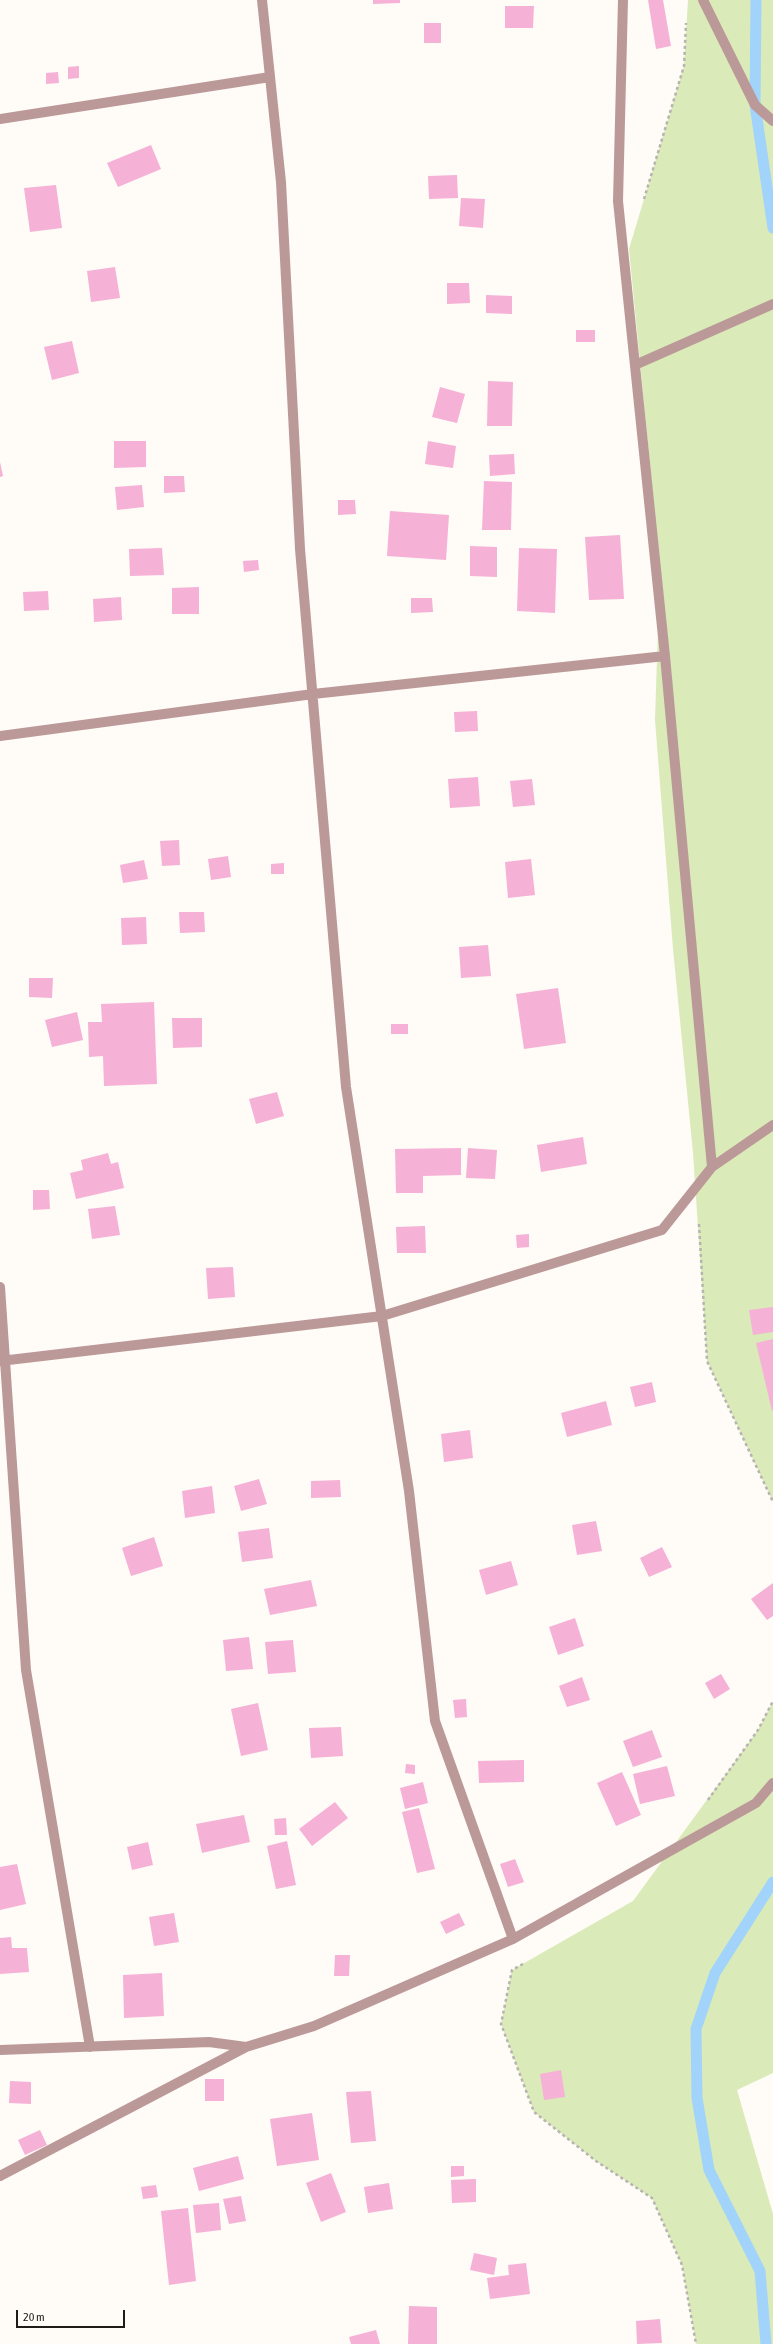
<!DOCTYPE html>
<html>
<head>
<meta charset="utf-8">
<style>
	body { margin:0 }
	#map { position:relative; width:773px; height:2344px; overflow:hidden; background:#fffbf7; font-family:"Asap Condensed",sans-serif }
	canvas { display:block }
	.scale { position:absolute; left:16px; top:2310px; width:109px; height:18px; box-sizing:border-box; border:2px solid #1f1b18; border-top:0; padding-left:5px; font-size:12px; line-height:14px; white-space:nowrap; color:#1f1b18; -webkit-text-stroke:3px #fffbf7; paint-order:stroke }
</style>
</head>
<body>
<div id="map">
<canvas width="773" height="2344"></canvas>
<div class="scale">20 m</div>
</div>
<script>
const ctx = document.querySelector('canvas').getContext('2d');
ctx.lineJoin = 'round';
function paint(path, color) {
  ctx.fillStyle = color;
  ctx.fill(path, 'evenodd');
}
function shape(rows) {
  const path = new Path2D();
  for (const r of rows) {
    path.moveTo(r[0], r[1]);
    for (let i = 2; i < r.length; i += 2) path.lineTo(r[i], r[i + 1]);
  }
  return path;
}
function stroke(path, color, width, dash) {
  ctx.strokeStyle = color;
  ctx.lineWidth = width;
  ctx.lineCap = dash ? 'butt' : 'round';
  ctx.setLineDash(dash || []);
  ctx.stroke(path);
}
paint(shape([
	[688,0,773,0,773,1502,707,1361,693,1153,673,949,655,720,660,568,629,249,684,66],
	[773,1701,773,2073,737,2090,773,2214,773,2344,696,2344,682,2265,652,2198,596,2161,534,2112,501,2024,512,1970,633,1901,758,1730]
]), '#daebb9');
stroke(shape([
	[756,0,755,105,773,228],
	[766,2344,760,2271,709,2170,697,2098,696,2029,715,1973,773,1882]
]), '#a2d3fa', 11);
paint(shape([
	[373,0,400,0,400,3,373,4],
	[648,0,663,0,671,46,656,49],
	[505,6,534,6,533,28,505,28],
	[424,23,441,23,441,43,424,43],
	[79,66,79,78,68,79,68,67],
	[58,72,59,83,46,84,46,73],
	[151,145,161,169,118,187,107,163],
	[457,175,458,198,429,199,428,176],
	[56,185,62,228,30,232,24,188],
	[461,198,485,199,483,228,459,226],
	[115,267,120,298,91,302,87,271],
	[447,283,469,283,470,303,447,304],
	[486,295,512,296,512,314,486,313],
	[576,330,595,330,595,342,576,342],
	[72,341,79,373,52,380,44,347],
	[488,381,513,382,512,426,487,426],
	[440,387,465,394,457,423,432,417],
	[114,441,146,441,146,467,114,468],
	[428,441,456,446,453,468,425,464],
	[514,454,515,474,490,476,489,455],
	[0,462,3,476,0,477],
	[164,476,184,476,185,492,164,493],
	[484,481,512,482,511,530,482,530],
	[142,485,144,507,117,510,115,487],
	[338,500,355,500,356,514,338,515],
	[390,511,449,515,446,560,387,556],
	[620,535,624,599,589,600,585,537],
	[470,546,497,547,497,577,470,576],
	[162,548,164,575,130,576,129,549],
	[519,548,557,549,555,613,517,611],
	[258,560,259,570,244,572,243,561],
	[199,587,199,614,172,614,172,588],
	[48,591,49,610,24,611,23,592],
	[121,597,122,620,94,622,93,599],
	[411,598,432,598,433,612,411,613],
	[477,711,478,731,455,732,454,712],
	[478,777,480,806,450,808,448,779],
	[532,779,535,805,513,807,510,781],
	[179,840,180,865,162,866,160,841],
	[228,856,231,877,211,880,208,859],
	[531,859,535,895,508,898,505,862],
	[144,860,148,879,123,883,120,865],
	[284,863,284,874,271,874,271,864],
	[179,912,204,912,205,932,180,933],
	[146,917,147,944,122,945,121,918],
	[488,945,491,976,461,978,459,947],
	[29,978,53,978,52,998,29,997],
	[558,988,566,1043,524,1049,516,994],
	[154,1002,157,1084,104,1086,103,1056,89,1057,88,1022,102,1022,101,1004],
	[77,1012,83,1040,52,1047,45,1020],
	[172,1018,202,1018,202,1047,173,1048],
	[391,1024,408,1024,408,1034,391,1034],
	[277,1092,284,1116,256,1124,249,1099],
	[583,1137,587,1164,541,1172,537,1145],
	[461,1148,461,1175,423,1176,423,1193,396,1193,395,1149],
	[468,1148,497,1150,495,1179,466,1178],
	[108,1153,111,1164,118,1162,124,1188,76,1199,70,1173,83,1170,81,1160],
	[33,1190,49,1190,50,1209,33,1210],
	[115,1206,120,1235,92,1239,88,1209],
	[425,1226,426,1253,397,1253,396,1227],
	[529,1234,529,1247,517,1248,516,1235],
	[233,1267,235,1297,208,1299,206,1268],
	[773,1307,773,1332,753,1335,749,1310],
	[773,1339,773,1411,772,1411,756,1343],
	[652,1382,656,1402,635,1407,630,1387],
	[606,1401,612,1425,567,1437,561,1413],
	[470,1430,473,1458,444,1462,441,1434],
	[259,1479,267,1504,241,1511,234,1486],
	[340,1480,341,1497,311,1498,311,1481],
	[212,1486,215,1513,185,1518,182,1491],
	[596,1521,602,1551,577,1555,572,1525],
	[269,1528,273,1558,242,1562,238,1532],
	[154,1537,163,1566,131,1576,122,1548],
	[662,1547,672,1567,649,1577,640,1558],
	[511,1561,518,1585,486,1595,479,1570],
	[311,1580,317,1606,270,1615,264,1589],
	[773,1583,773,1616,767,1620,751,1599],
	[575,1618,584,1646,558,1655,549,1627],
	[249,1637,253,1669,226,1671,223,1640],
	[293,1640,296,1672,268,1674,265,1642],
	[721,1674,730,1689,714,1699,705,1683],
	[582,1677,590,1700,567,1707,559,1686],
	[466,1699,467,1717,455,1718,453,1700],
	[258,1703,268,1750,241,1756,231,1709],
	[341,1727,343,1756,311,1758,309,1728],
	[652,1730,662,1757,633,1767,623,1741],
	[524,1760,524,1782,479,1783,478,1761],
	[406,1764,415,1765,415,1774,405,1773],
	[667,1766,675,1796,640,1804,633,1774],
	[622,1772,641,1815,616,1826,597,1783],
	[423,1782,428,1803,405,1809,400,1788],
	[335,1802,348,1818,312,1846,299,1829],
	[419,1808,435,1869,417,1873,402,1812],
	[244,1815,250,1842,202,1853,196,1824],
	[286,1818,287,1835,275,1835,274,1819],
	[287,1841,296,1885,276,1889,267,1846],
	[148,1842,153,1865,132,1870,127,1847],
	[515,1859,524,1882,508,1887,500,1864],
	[17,1864,26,1904,0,1910,0,1867],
	[174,1913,179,1942,154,1946,149,1917],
	[459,1913,465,1925,446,1934,440,1922],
	[11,1937,12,1948,27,1948,29,1972,0,1974,0,1938],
	[335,1955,350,1955,349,1976,334,1976],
	[162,1973,164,2016,124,2018,123,1975],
	[561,2070,565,2097,544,2100,540,2074],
	[205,2079,224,2079,224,2101,205,2101],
	[10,2081,31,2082,31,2104,9,2103],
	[371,2091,376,2141,351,2143,346,2092],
	[312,2113,319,2160,277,2166,270,2119],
	[40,2130,47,2145,25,2155,18,2140],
	[238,2156,244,2179,199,2191,193,2168],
	[451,2166,464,2166,464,2176,451,2177],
	[331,2173,346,2212,321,2222,306,2183],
	[476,2179,476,2202,452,2203,451,2180],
	[389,2183,393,2209,368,2213,364,2187],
	[156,2185,158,2197,143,2199,141,2187],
	[241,2196,246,2221,229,2224,223,2199],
	[219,2203,221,2230,196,2233,193,2205],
	[188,2208,196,2281,169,2285,161,2211],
	[474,2253,497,2258,494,2275,470,2270],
	[526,2263,530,2294,490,2299,487,2278,509,2275,508,2265],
	[409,2306,437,2307,437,2344,408,2344],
	[660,2319,662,2343,637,2344,636,2321],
	[376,2330,380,2344,351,2344,349,2337]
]), '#f6b1d6');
stroke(shape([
	[644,199,684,66,686,23],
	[699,1224,707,1361,773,1502],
	[708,1800,758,1730,773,1701],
	[523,1964,512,1970,501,2024,534,2112,596,2161,652,2198,682,2265,696,2344]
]), '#b7b3b0', 2.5, [3, 3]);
stroke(shape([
	[262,0,281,182,300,549,346,1087,409,1491,435,1721,513,1939],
	[703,0,755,105,773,121],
	[0,119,270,77],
	[635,365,773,304],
	[0,736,313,694,665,656],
	[712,1167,773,1125],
	[0,1287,26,1670,90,2047],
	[0,1361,382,1316,662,1230,712,1167,665,656,618,201,623,0],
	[0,2050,209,2042,246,2047,314,2026,513,1939,756,1803,773,1783],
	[0,2176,246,2047]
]), '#bc9999', 10);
</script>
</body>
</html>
